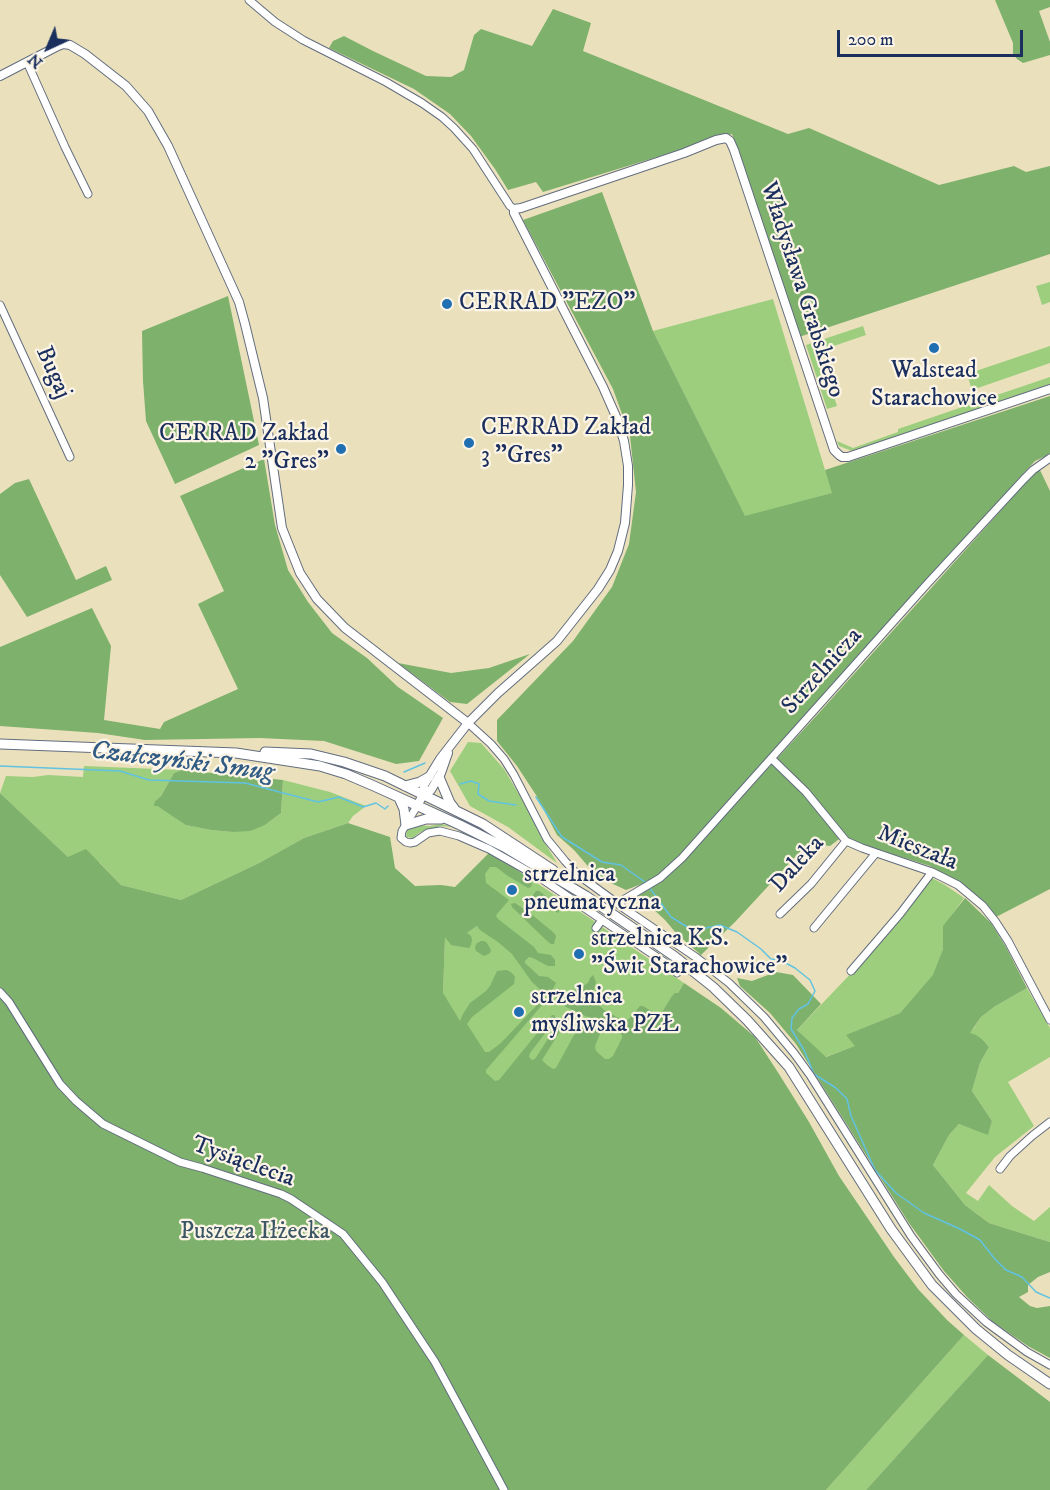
<!DOCTYPE html>
<html>
<head>
<meta charset="utf-8">
<style>
	body { margin:0 }
	#map { position:relative; width:1050px; height:1490px; overflow:hidden; background:#eae1bc; font-family:"IM FELL DW Pica",serif }
	canvas { display:block }
	.north { position:absolute; left:18px; top:18px; width:60px; height:60px; -webkit-text-stroke:4px #fcf5e5; paint-order:stroke; rotate:224deg; font-size:16px; font-weight:700; line-height:24px; text-align:center; color:#1b2f5e }
	.north::after { content:''; display:block; margin:auto; width:21px; height:27px; background:#1b2f5e; clip-path:polygon(50% 0,100% 100%,50% 72%,0 100%) }
	.scale { position:absolute; left:837px; top:30px; width:186px; height:27px; box-sizing:border-box; border:3px solid #1b2f5e; border-top:0; padding-left:8px; font-size:18px; line-height:21px; white-space:nowrap; color:#1b2f5e; -webkit-text-stroke:4px #fcf5e5; paint-order:stroke }
</style>
</head>
<body>
<div id="map">
<canvas width="1050" height="1490"></canvas>
<div class="north">N</div>
<div class="scale">200 m</div>
</div>
<script>
const ctx = document.querySelector('canvas').getContext('2d');
ctx.lineJoin = 'round';
function paint(path, color) {
  ctx.fillStyle = color;
  ctx.fill(path, 'evenodd');
}
function shape(rows) {
  const path = new Path2D();
  for (const r of rows) {
    path.moveTo(r[0], r[1]);
    for (let i = 2; i < r.length; i += 2) path.lineTo(r[i], r[i + 1]);
  }
  return path;
}
function stroke(path, color, width, dash) {
  ctx.strokeStyle = color;
  ctx.lineWidth = width;
  ctx.lineCap = dash ? 'butt' : 'round';
  ctx.setLineDash(dash || []);
  ctx.stroke(path);
}
function write(font, color, halo, rows, align = 'center') {
  ctx.font = font + ' "IM FELL DW Pica",serif';
  ctx.lineWidth = 4.5;
  ctx.setLineDash([]);
  ctx.textBaseline = 'middle';
  ctx.strokeStyle = halo;
  ctx.fillStyle = color;
  for (const [text, x, y, turn = 0] of rows) {
    ctx.save();
    ctx.translate(x, y);
    ctx.rotate((+turn || 0) * Math.PI / 180);
    ctx.textAlign = isNaN(turn) ? turn : align;
    if (halo) ctx.strokeText(text, 0, 0);
    ctx.fillText(text, 0, 0);
    ctx.restore();
  }
}
paint(shape([
	[1050,282,1050,302,1042,305,1036,286],
	[773,299,825,470,833,493,745,517,653,331],
	[863,326,866,335,819,351,837,406,827,409,806,345],
	[1050,346,1050,363,972,390,967,374],
	[1050,377,1050,384,852,451,839,446,837,441,853,448,898,432,898,429,974,403,977,397,989,393,991,397],
	[468,742,481,743,504,769,523,801,542,838,557,863,508,827,470,806,450,771],
	[84,766,182,770,174,773,161,796,155,801,157,806,187,825,211,830,232,832,265,825,281,813,283,780,330,792,366,806,353,816,348,823,304,838,259,863,181,900,121,885,99,862,68,857,0,793,6,776,33,777,48,775,83,777],
	[441,824,455,827,439,826,438,828,427,829,419,833,413,838,407,837,406,834,409,827,414,825,429,826],
	[490,852,597,923,594,927,599,930,602,927,684,983,667,1011,606,1077,463,1084,443,993,445,936,467,933,484,921,456,887],
	[931,879,934,879,945,885,964,898,944,926,943,949,934,975,900,1013,847,1035,856,1046,825,1057,797,1030,878,945],
	[1027,988,1050,1028,1050,1057,1008,1082,1034,1126,995,1157,966,1193,978,1201,989,1185,1012,1206,1034,1221,1050,1207,1050,1242,989,1223,965,1205,933,1165,949,1135,959,1124,988,1134,992,1121,972,1091,980,1063,989,1047,983,1040,969,1033,974,1028,981,1017,994,1007],
	[964,1335,988,1355,866,1490,826,1490]
]), '#9cce7d');
paint(shape([
	[995,0,1050,0,1050,7,1039,11,1050,42,1050,55,1023,63,1017,59,1013,54,1013,43],
	[553,9,591,23,583,51,788,134,809,128,939,185,1014,166,1026,172,1050,166,1050,254,799,337,732,134,543,192,536,182,508,190,495,169,471,136,450,114,414,89,329,48,333,41,344,36,373,51,426,76,451,77,464,70,474,35,481,29,532,46],
	[602,192,653,331,745,516,832,493,825,470,1050,396,1050,454,1035,461,1020,477,814,705,673,863,652,880,626,890,613,884,593,872,574,850,557,835,536,795,517,766,497,741,497,720,573,641,612,587,629,544,636,492,630,436,613,389,523,220],
	[228,296,259,445,175,484,146,421,143,381,142,331],
	[264,459,275,525,288,570,308,602,332,633,367,658,398,687,443,718,419,761,396,764,324,741,260,738,145,740,98,733,0,726,0,647,92,608,111,646,104,720,160,729,164,722,238,689,198,604,224,591,180,496],
	[1039,468,1050,491,1050,889,996,917,981,901,956,882,930,866,870,847,843,836,830,846,808,843,735,922,701,955,676,933,665,920,638,895,665,877,678,866,818,714],
	[29,479,76,580,106,566,112,580,27,617,0,575,0,494,15,483],
	[530,654,467,704,450,702,398,663,451,673,489,668],
	[182,770,283,780,281,813,265,825,250,831,232,832,211,830,186,825,157,806,154,806,155,801,161,796,174,773],
	[0,793,68,857,86,849,121,885,181,900,259,863,304,838,348,823,390,837,395,868,415,886,441,885,455,887,490,852,530,879,532,883,531,887,528,888,508,876,496,867,490,867,485,874,486,883,509,900,497,914,496,916,498,919,534,947,538,953,551,955,555,960,555,966,548,966,533,958,529,957,525,961,525,963,539,976,548,977,556,983,551,993,545,994,532,982,512,954,498,942,480,930,477,926,467,933,471,936,472,940,471,945,469,948,451,945,445,937,443,993,460,1021,463,1014,470,1003,486,991,490,986,497,971,507,970,512,973,515,977,514,984,472,1017,467,1024,485,1052,489,1052,501,1043,538,1004,541,1002,542,1003,542,1005,486,1070,486,1073,495,1081,499,1080,552,1015,554,1015,556,1019,530,1053,529,1057,532,1060,535,1059,560,1020,563,1018,565,1019,566,1022,542,1060,547,1065,553,1069,556,1068,574,1035,588,1023,594,1023,598,1027,600,1034,595,1046,596,1051,605,1059,609,1059,613,1056,622,1038,622,1035,618,1031,566,1007,555,997,558,988,567,993,572,992,588,983,590,978,593,975,596,982,592,995,593,999,604,1010,624,1021,629,1019,640,1006,643,1006,656,1014,661,1014,672,996,675,993,678,993,684,983,721,1008,755,1037,779,1074,809,1122,839,1176,894,1257,918,1289,947,1320,964,1335,826,1490,0,1490],
	[536,891,539,891,559,905,561,907,558,913,538,900,531,909,528,909,526,905],
	[965,898,991,923,1006,947,1027,988,994,1007,981,1017,970,1033,976,1035,983,1040,989,1047,980,1063,972,1091,992,1121,988,1135,959,1124,949,1135,933,1165,965,1205,989,1223,1050,1242,1050,1272,1038,1277,1028,1285,1028,1292,1019,1297,1030,1306,1037,1308,1050,1306,1050,1358,1028,1346,993,1322,968,1298,944,1271,909,1223,796,1044,770,1013,740,986,737,978,752,981,776,972,793,975,821,1004,797,1030,826,1057,855,1046,846,1035,900,1013,933,975,943,949,943,926],
	[515,903,530,913,554,933,556,936,554,944,551,944,546,940,512,907,511,904],
	[481,941,484,941,487,943,491,950,490,953,484,956,476,951,475,948,476,944],
	[988,1355,1050,1402,1050,1490,866,1490]
]), '#7db16c');
stroke(shape([
	[0,766,120,771,149,780,245,783,318,802,339,797,363,807,376,803,385,809,388,806],
	[404,772,425,763],
	[460,784,471,781,479,784,478,794,489,801,516,805],
	[536,797,562,837,602,862,621,865,645,882],
	[649,887,671,917,689,928,706,928,720,925,737,932,761,949,771,959,780,960,795,968,810,980,815,991,808,1004,799,1009,792,1018,791,1029,804,1050,814,1074,836,1088,847,1099,851,1116,875,1170,896,1193,924,1213,960,1229,980,1240,994,1258,1006,1270,1022,1277,1036,1292,1050,1298]
]), '#62c2e1', 1.5);
const minor = shape([
	[249,0,275,22,303,40,386,82,422,103,442,117,454,128,473,149,510,206,514,209],
	[27,62,65,147,88,194],
	[0,305,70,457],
	[468,723,491,744,504,759,514,775,547,839,565,861,577,874,625,909,697,958,729,983,764,1017,794,1053,810,1075,911,1236,939,1274,956,1294,986,1322,1027,1352,1050,1365],
	[772,759,806,792,846,841,862,848,932,872,958,885,983,906,995,921,1008,941,1050,1020],
	[417,806,402,831,401,838,406,842,410,843,415,842,428,833,440,831,459,836,489,849,542,879,667,964,677,973],
	[618,903,660,878,682,858,928,583,1024,479,1033,470,1050,458],
	[780,914,811,884,846,841],
	[596,928,602,920],
	[814,928,876,853],
	[851,971,900,914,932,872],
	[0,992,9,1002,60,1084,76,1101,103,1124,180,1162,202,1168,281,1194,291,1199,343,1234,382,1282,435,1362,504,1490],
	[1000,1169,1010,1156,1032,1136,1050,1122]
]);
const tertiary = shape([
	[0,76,58,46,63,44,70,45,85,54,126,86,148,111,168,146,239,302,245,324,263,398,282,528,300,573,317,599,345,628,468,723],
	[423,795,431,790,441,773,448,753],
	[417,806,423,795,424,785,440,759,468,723,498,693,557,641,598,589,610,570,618,551,625,523,628,485,628,466,624,441,618,421,603,387,514,213,514,209,521,208,684,153,716,140,726,138,730,141,734,150,834,450,839,455,842,457,848,457,1050,389]
]);
const secondary = shape([
	[0,744,236,753,320,766,346,774,374,786,460,825,504,847,586,896,674,956,713,987,747,1020,789,1067,891,1229,932,1285,976,1329,1008,1355,1050,1384],
	[265,752,311,754,344,762,385,776,483,824,553,870],
	[439,777,450,803,454,808],
	[405,786,420,782,429,777],
	[399,798,404,809,406,825,426,819,441,819]
]);
stroke(minor, '#636d7f', 9);
stroke(tertiary, '#636d7f', 10);
stroke(secondary, '#636d7f', 11);
stroke(minor, '#fff', 7);
stroke(tertiary, '#fff', 8);
stroke(secondary, '#fff', 9);
for (const [x, y, r, color] of [
	[447,304,6,"#1f6fb2"],
	[934,348,6,"#1f6fb2"],
	[469,443,6,"#1f6fb2"],
	[341,449,6,"#1f6fb2"],
	[512,890,6,"#1f6fb2"],
	[579,954,6,"#1f6fb2"],
	[519,1012,6,"#1f6fb2"]
]) {
  const dot = new Path2D();
  dot.arc(x, y, r, 0, 2 * Math.PI);
  ctx.fillStyle = color;
  ctx.fill(dot);
  stroke(dot, '#fcf5e5', 2);
}
write('24px', '#1b2f5e', '#fcf5e5', [
	["Władysława Grabskiego",801,290,72],
	["Bugaj",52,373,66],
	["Strzelnicza",823,672,-48],
	["Mieszała",917,849,22],
	["Daleka",798,865,-48],
	["Tysiąclecia",243,1163,20]
]);
write('24px', '#1b2f5e', '#fcf5e5', [
	["CERRAD \"EZO\"",459,304],
	["Walstead",934,372,"center"],
	["Starachowice",934,400,"center"],
	["CERRAD Zakład",481,429],
	["3 \"Gres\"",481,457],
	["CERRAD Zakład",329,435,"right"],
	["2 \"Gres\"",329,463,"right"],
	["strzelnica",524,876],
	["pneumatyczna",524,904],
	["strzelnica K.S.",591,940],
	["\"Świt Starachowice\"",591,968],
	["strzelnica",531,998],
	["myśliwska PZŁ",531,1026]
], 'left');
write('24px', '#3b5766', '#fcf5e5', [
	["Puszcza Iłżecka",255,1233]
]);
write('italic 26px', '#305b85', '#fcf5e5', [
	["Czałczyński Smug",182,763,7]
]);
</script>
</body>
</html>
